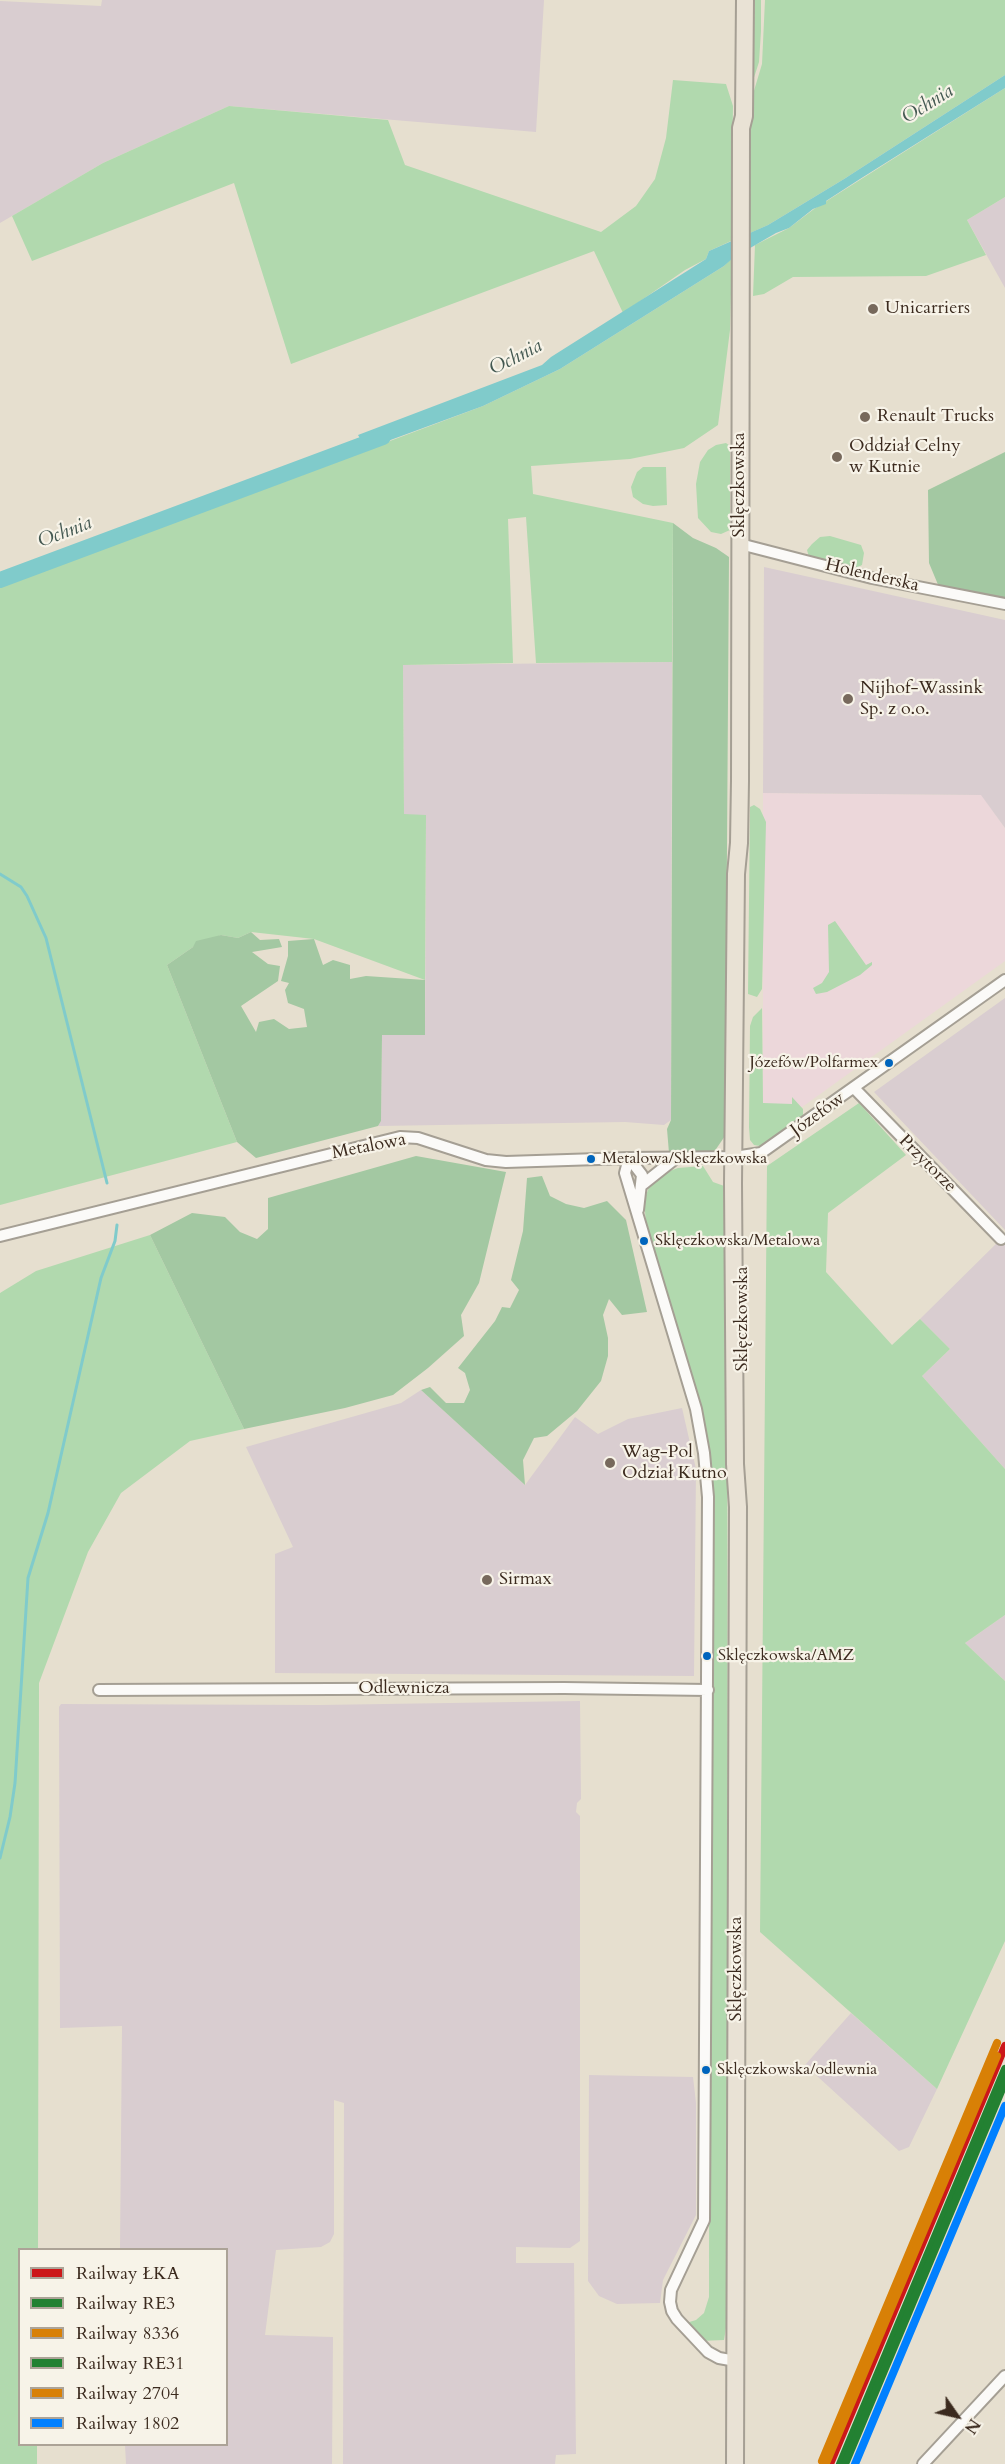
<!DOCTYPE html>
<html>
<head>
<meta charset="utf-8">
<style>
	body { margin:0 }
	#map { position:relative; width:1005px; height:2464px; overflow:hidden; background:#e6dfcf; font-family:Cardo,serif }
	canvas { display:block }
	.legend { position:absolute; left:18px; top:2248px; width:210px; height:198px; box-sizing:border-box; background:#f7f3e8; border:2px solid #aca397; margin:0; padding:8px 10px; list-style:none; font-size:18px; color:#3b2a1e }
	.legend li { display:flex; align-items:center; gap:12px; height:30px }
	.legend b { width:30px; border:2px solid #aca397 }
	.north { position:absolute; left:927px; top:2386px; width:60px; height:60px; -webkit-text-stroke:4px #f7f3e8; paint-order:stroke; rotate:124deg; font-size:16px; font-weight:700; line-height:24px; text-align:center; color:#3b2a1e }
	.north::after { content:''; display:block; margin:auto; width:21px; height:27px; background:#3b2a1e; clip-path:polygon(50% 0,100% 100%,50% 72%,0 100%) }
</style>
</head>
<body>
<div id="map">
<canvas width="1005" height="2464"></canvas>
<ul class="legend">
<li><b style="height:8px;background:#cc1719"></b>Railway ŁKA</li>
<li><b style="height:8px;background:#238132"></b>Railway RE3</li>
<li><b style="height:8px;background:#d88006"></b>Railway 8336</li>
<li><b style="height:8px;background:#238132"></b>Railway RE31</li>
<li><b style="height:8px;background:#d88006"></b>Railway 2704</li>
<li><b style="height:8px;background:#0080ff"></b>Railway 1802</li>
</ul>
<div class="north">N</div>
</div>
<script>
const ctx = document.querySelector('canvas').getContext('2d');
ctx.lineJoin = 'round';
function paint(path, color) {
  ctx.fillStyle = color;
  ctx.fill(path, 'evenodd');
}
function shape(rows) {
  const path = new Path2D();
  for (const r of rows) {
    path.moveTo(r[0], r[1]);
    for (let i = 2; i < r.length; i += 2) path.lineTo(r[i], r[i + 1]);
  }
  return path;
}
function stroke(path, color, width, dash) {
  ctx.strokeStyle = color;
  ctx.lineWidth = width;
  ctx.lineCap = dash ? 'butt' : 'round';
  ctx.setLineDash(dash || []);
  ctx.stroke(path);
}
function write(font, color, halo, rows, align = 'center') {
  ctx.font = font + ' Cardo,serif';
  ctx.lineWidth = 4.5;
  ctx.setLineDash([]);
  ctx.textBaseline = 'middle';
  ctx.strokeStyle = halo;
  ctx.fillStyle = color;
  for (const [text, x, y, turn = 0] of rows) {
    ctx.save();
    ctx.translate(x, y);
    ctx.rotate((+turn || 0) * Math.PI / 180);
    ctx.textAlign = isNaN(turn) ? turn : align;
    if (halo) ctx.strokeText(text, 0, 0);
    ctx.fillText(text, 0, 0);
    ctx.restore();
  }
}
paint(shape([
	[763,793,982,795,1005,828,1005,961,766,1133,763,1138]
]), '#ecd7da');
paint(shape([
	[102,0,544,0,536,132,229,106,103,163,0,223,0,1,101,6],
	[1005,197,1005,288,967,220],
	[764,567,1005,620,1005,828,981,795,763,793],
	[672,662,671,1120,664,1125,625,1122,378,1126,381,1121,382,1035,425,1035,426,816,404,815,403,665],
	[1005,998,1005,1230,874,1092],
	[1005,1235,1005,1469,922,1376,950,1349,920,1319],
	[421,1390,525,1485,575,1417,598,1434,628,1419,682,1408,696,1469,694,1676,275,1673,275,1554,293,1547,246,1447,401,1403],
	[1005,1615,1005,1681,965,1643],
	[580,1701,581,1799,577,1803,576,1812,580,1816,580,2241,570,2248,516,2247,516,2263,574,2263,576,2454,556,2455,555,2464,343,2464,344,2103,334,2100,334,2234,330,2242,321,2247,276,2250,265,2335,333,2337,332,2464,126,2464,125,2445,226,2444,226,2250,120,2249,122,2026,60,2028,59,1707,61,1704,320,1705],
	[851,2013,937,2089,909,2147,899,2151,805,2065],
	[589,2075,693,2077,696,2103,696,2215,663,2280,660,2303,617,2304,599,2296,588,2281]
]), '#d9cdd0');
paint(shape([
	[755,0,761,0,761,31,759,62,750,90],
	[765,0,1005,0,1005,75,844,179,768,225,748,234,750,104,762,64],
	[673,80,726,84,733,106,731,241,709,251,706,259,685,270,623,313,594,251,291,364,234,183,32,261,12,216,103,163,229,106,388,120,405,165,601,232,636,206,655,179,666,138],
	[1005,88,1005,197,967,220,986,255,926,276,793,277,764,294,753,296,755,245,789,228,814,209],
	[732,258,730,330,718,425,684,448,630,459,531,466,533,494,673,523,672,662,536,663,526,517,508,519,513,663,403,665,404,814,426,815,425,980,314,939,251,932,238,938,221,935,193,947,167,965,237,1142,0,1205,0,584,37,568,143,533,246,492,289,479,483,406,560,369,724,266],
	[726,443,730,446,730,530,721,534,711,532,698,518,696,484,700,462,708,450,716,445],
	[643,467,666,467,667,505,653,506,643,504,633,497,631,487,637,472],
	[830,536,861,545,864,553,862,565,854,569,809,557,807,550,812,544,820,537],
	[754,805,760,809,766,822,762,989,757,997,748,994,750,807],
	[835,921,866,965,872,962,872,965,860,975,827,992,816,994,813,988,822,983,829,972,828,925],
	[762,1008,763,1103,792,1104,792,1097,803,1109,803,1115,799,1120,765,1147,754,1145,750,1140,749,1127,750,1026,753,1017],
	[859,1103,906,1155,828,1213,826,1272,892,1345,920,1319,950,1349,922,1376,1005,1469,1005,1615,965,1643,1005,1681,1005,1941,937,2089,760,1932,767,1166],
	[703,1166,713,1182,727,1187,728,2080,726,2328,724,2340,700,2341,686,2323,696,2320,704,2313,709,2297,710,1580,697,1397,646,1222,644,1201,649,1187,667,1172,678,1168],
	[150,1235,244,1429,190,1441,121,1493,88,1552,39,1683,38,2249,20,2250,20,2444,37,2445,37,2464,0,2464,0,1293,36,1271]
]), '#b1d9ae');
paint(shape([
	[1005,452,1005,599,939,587,929,563,928,490],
	[673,523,693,538,716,548,729,557,725,1136,714,1152,669,1153,667,1129,671,1120],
	[251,932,260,940,279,939,282,947,252,952,268,964,280,966,278,981,241,1006,256,1032,259,1022,274,1019,289,1029,307,1027,304,1009,288,1003,285,990,289,983,281,981,288,956,288,941,314,939,323,965,333,960,350,965,350,979,366,976,425,980,425,1035,382,1035,381,1121,378,1126,256,1158,237,1142,167,965,193,947,196,941,221,935,238,938],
	[416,1156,506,1172,479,1283,461,1315,464,1336,428,1368,393,1395,345,1408,244,1429,150,1235,192,1213,225,1217,240,1232,257,1239,268,1229,268,1198],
	[542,1176,550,1196,566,1204,584,1208,607,1201,626,1220,647,1312,622,1315,609,1299,603,1315,608,1338,608,1356,601,1381,577,1411,547,1436,534,1438,523,1460,525,1485,421,1390,430,1387,446,1403,464,1403,470,1390,465,1373,458,1368,495,1321,502,1307,510,1308,519,1290,511,1280,523,1231,527,1178]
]), '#a3c8a2');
paint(shape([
	[1005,75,1005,88,860,179,826,201,826,204,813,209,789,228,776,233,733,258,724,266,560,369,483,406,366,449,358,435,542,365,551,357,706,259,709,251,768,225,844,179]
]), '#80cbcb');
stroke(shape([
	[0,874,21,887,27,896,46,938,107,1183],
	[0,1858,10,1817,15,1783,28,1578,48,1513,101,1278,115,1241,117,1225]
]), '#80cbcb', 3);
stroke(shape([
	[0,580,383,437]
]), '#80cbcb', 16);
const minor = shape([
	[740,544,872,578,1005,604],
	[854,1088,1001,1239],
	[629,1158,625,1173,696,1409,704,1453,708,1497,704,2220,671,2290,670,2302,672,2311,677,2319,708,2352,719,2358,736,2361],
	[629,1158,642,1175,638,1210],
	[642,1185,676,1158],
	[0,1236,400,1137,418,1138,486,1160,506,1162,629,1158,734,1157,761,1153,1005,980],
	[99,1690,564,1688,708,1690],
	[923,2464,1005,2376]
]);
const primary = shape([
	[735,2464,738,1507,735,1464,733,1183,736,874,739,843,740,781,741,128,744,116,745,0]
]);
stroke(minor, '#a59f94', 14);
stroke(primary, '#a59f94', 20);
stroke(minor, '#fbfaf8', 10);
stroke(primary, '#e9e2d5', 16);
stroke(shape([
	[830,2464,1005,2046]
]), '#cc1719', 8);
stroke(shape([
	[840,2464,1005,2069]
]), '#238132', 8);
stroke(shape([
	[822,2461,997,2043]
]), '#d88006', 8);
stroke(shape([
	[845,2464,1005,2082]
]), '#238132', 8);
stroke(shape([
	[827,2461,997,2056]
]), '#d88006', 8);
stroke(shape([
	[855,2464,1005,2106]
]), '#0080ff', 8);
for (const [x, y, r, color] of [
	[873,309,6,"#77695c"],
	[865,417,6,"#77695c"],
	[837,457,6,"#77695c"],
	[848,699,6,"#77695c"],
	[889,1063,5,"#0065bd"],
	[591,1159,5,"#0065bd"],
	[644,1241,5,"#0065bd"],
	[610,1463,6,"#77695c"],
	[487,1580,6,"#77695c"],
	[707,1656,5,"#0065bd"],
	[706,2070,5,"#0065bd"]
]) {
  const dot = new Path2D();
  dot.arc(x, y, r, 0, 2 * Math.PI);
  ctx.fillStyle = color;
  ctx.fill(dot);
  stroke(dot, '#f7f3e8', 2);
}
write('16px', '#3b2a1e', '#f7f3e8', [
	["Józefów/Polfarmex",878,1063,"right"],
	["Metalowa/Sklęczkowska",602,1159],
	["Sklęczkowska/Metalowa",655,1241],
	["Sklęczkowska/AMZ",718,1656],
	["Sklęczkowska/odlewnia",717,2070]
], 'left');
write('18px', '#3b2a1e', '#f7f3e8', [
	["Unicarriers",885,309],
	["Renault Trucks",877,417],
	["Oddział Celny",849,447],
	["w Kutnie",849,468],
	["Nijhof-Wassink",860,689],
	["Sp. z o.o.",860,710],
	["Wag-Pol",622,1453],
	["Odział Kutno",622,1474],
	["Sirmax",499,1580]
], 'left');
write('18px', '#3b2a1e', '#f7f3e8', [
	["Sklęczkowska",740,485,-90],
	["Holenderska",872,576,13],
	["Józefów",818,1115,-36],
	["Metalowa",369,1147,-11],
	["Przytorze",927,1164,45],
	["Sklęczkowska",743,1319,-90],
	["Odlewnicza",404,1689],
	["Sklęczkowska",737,1969,-90]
]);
write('italic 20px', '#435851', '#f7f3e8', [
	["Ochnia",928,105,-32],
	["Ochnia",516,358,-27],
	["Ochnia",65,533,-21]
]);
</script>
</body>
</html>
